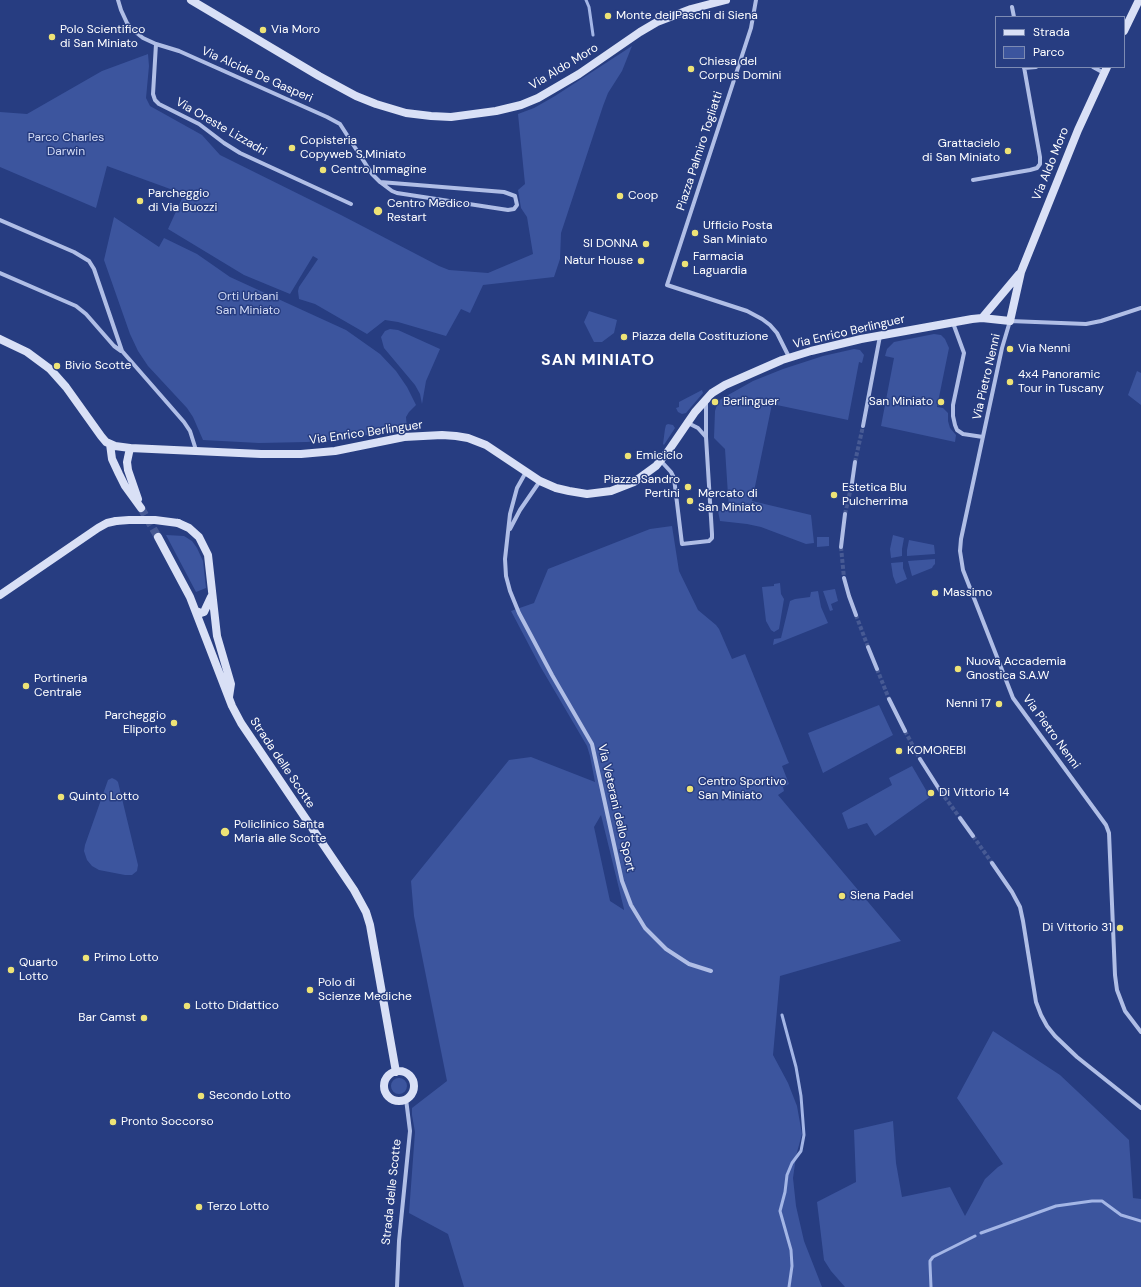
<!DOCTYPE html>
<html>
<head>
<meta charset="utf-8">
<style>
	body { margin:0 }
	#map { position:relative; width:1141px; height:1287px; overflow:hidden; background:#273d81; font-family:"DM Sans",sans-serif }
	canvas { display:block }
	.legend { position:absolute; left:995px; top:16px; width:130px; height:52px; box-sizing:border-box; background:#273d81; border:1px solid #7d8bb3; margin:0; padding:5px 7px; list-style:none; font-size:12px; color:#fff }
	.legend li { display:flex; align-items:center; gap:8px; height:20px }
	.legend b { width:20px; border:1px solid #7d8bb3 }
</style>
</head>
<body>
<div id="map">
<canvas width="1141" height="1287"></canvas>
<ul class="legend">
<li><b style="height:5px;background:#d9e0f6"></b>Strada</li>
<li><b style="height:11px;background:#3c559e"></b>Parco</li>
</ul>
</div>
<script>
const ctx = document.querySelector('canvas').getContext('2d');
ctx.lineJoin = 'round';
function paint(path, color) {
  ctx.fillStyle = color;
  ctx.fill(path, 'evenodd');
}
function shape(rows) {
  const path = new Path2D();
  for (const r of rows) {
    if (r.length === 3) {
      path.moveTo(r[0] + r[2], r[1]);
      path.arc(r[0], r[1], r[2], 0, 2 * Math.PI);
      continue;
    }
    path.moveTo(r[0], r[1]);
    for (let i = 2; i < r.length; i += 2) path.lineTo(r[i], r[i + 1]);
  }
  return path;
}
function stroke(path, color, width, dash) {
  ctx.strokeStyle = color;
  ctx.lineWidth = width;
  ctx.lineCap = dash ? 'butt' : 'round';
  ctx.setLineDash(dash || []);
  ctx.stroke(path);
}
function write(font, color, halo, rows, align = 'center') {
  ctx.font = font + ' "DM Sans",sans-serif';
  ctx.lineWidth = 3;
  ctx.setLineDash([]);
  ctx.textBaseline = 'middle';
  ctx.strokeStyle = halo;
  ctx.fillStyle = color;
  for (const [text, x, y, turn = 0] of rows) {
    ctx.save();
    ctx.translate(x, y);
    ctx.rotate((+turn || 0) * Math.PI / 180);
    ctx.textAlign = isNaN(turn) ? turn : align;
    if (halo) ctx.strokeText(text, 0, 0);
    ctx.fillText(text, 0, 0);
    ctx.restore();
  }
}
paint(shape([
	[632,46,622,71,608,93,603,106,561,233,560,259,554,277,483,285,470,313,461,309,446,336,398,322,385,320,367,334,315,304,299,299,298,291,299,287,318,259,313,256,290,294,244,275,168,229,184,194,107,166,96,208,0,167,0,112,27,114,102,71,148,54,149,66,146,98,150,106,202,135,220,155,341,215,439,266,449,270,488,273,533,254,527,217,521,208,518,190,525,184,518,114,534,108,555,96],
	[114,217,159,247,164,238,197,254,230,277,346,330,380,354,396,371,407,387,416,405,409,412,406,417,407,429,340,439,307,442,259,443,203,440,193,417,187,408,148,366,138,351,130,334,104,260],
	[589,311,617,320,614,333,602,342,594,342,584,322],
	[390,329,398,330,440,349,426,381,422,404,420,394,415,385,384,348,381,337,385,331],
	[934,334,941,335,945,339,949,348,937,407,943,408,948,413,948,421,950,428,956,435,955,442,881,426,894,358,885,356,887,349,894,342],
	[854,349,860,350,864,355,862,363,859,362,848,420,772,404,752,501,811,515,814,543,806,544,761,527,747,524,720,521,718,511,729,510,725,449,714,438,715,411,718,402,721,399,753,381,783,369,823,356],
	[1137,371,1141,373,1141,405,1128,395],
	[702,390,703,393,686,413,682,414,678,412,676,408,679,407,679,402],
	[668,424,673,425,675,428,664,445,663,444,665,429,666,425],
	[672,526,679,571,698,610,716,625,719,629,732,659,745,654,788,761,789,763,782,766,789,784,783,787,784,791,778,795,901,941,780,976,773,1055,788,1083,797,1106,802,1134,796,1156,793,1178,796,1206,804,1241,822,1287,464,1287,448,1234,409,1213,415,1132,412,1115,412,1108,447,1081,414,916,411,881,509,760,531,757,595,782,590,756,587,746,540,666,511,611,534,603,548,569,650,529],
	[601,815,624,909,624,910,610,901,594,827],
	[166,535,184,536,192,541,197,548,203,561,206,588,196,592],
	[893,535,904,538,902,549,902,556,891,558,890,549],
	[817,537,829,537,829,546,817,547],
	[909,540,934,545,935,554,907,556,907,550],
	[935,559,935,564,933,566,932,568,912,576,908,561],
	[903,562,903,568,907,579,896,584,893,576,891,563],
	[780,583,781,594,784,599,779,629,774,632,771,630,766,621,762,587,774,586,774,584],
	[835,589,838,601,831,604,833,610,830,611,823,591],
	[818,591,821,607,828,623,773,645,774,639,781,638,790,601,795,599,810,597,811,592],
	[879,705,893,735,823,773,808,733],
	[912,766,930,797,875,836,867,823,848,829,842,813,892,785,889,778],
	[112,778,116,780,118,782,138,865,137,871,132,875,125,875,99,870,92,866,87,860,84,851,85,845,108,780],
	[993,1031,1060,1075,1129,1140,1133,1198,1141,1199,1141,1287,845,1287,831,1271,824,1260,817,1202,856,1182,854,1130,893,1121,896,1163,902,1197,950,1187,965,1216,985,1179,998,1167,1003,1164,957,1098],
	[399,1086,8]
]), '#3c559e');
stroke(shape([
	[586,0,589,7,593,35],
	[782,1015,796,1067,801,1096,804,1135,801,1151,792,1163,787,1175,785,1192,780,1211,791,1250,792,1266,789,1287],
	[981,1233,1056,1206,1092,1201,1102,1201,1121,1215,1141,1221],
	[931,1287,930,1264,930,1261,933,1257,975,1236]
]), '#a4b6e6', 3);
stroke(shape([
	[855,462,863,426],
	[845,514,852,483],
	[841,547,844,578],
	[856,615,868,647],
	[877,669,889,699],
	[905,731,920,759],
	[941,792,960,818],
	[973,836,992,863]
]), '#475a94', 4, [4, 2]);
stroke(shape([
	[141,508,158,537]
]), '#475a94', 8, [8, 4]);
stroke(shape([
	[118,0,121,10,127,23,133,30,143,38,156,44,179,51,327,117,340,124,372,174,380,182],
	[756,0,751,28,667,285,747,311,762,319,770,325,777,333,789,357],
	[1012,7,1014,17],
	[156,44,153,94,155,100,159,104,199,124,224,143,240,153,351,204],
	[1093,67,1104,73],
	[1024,68,1036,67],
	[973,180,1030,170,1037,168,1040,164,1040,157,1024,67],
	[380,182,504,192,515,196,517,205,514,209,508,210,397,193,392,191,380,182],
	[0,220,74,252,89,261,94,269,122,351,184,422,190,431,196,450],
	[0,273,76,306,86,314,114,346,121,351],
	[1141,308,1101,321,1086,324,1010,321,1002,348,961,539,960,551,963,570,1013,698,1106,825,1109,833,1115,975,1117,990,1125,1011,1141,1032],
	[953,323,964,353,953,405,953,416,955,425,957,430,963,434,983,437],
	[688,423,698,428,706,437],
	[863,426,880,336],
	[661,461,671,472,674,478,682,544,709,541,712,538,712,534,706,437,706,401],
	[526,472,517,488,510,514,505,559,506,576,510,591,519,613,552,675,592,744,622,881,631,905,645,928,666,949,689,964,711,971],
	[852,483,855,462],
	[510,529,520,510,540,481],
	[841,547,845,514],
	[844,578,849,596,856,615],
	[868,647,877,669],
	[889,699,905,731],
	[920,759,941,792],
	[960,818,973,836],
	[992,863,1012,892,1020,907,1023,921,1036,1002,1041,1015,1047,1026,1055,1036,1077,1057,1141,1108],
	[397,1287,399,1241,410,1131,406,1099]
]), '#b0bee6', 4);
stroke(shape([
	[191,0,319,76,356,96,376,104,406,113,431,116,451,117,496,111,521,105,538,98,579,74,640,32,657,22,691,9,726,0],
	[1124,31,1139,0],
	[982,318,1019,274],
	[0,339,27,352,50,369,66,387,101,436,106,442,115,446,130,448,261,454,301,454,335,451,404,437,442,435,456,436,468,438,486,445,540,481,556,488,569,491,587,494,611,491,634,482,656,466,669,450,695,412,712,393,725,385,782,360,811,351,861,339,972,319,982,318,1010,321,1021,272,1078,130,1107,67],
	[110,444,112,459,119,474,125,486,141,508],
	[130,448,127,462,128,470,138,499],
	[178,523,189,528,199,537,208,555,217,636,231,684,229,697],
	[158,537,190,597,232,706,241,723,354,890,366,912,370,925,396,1072],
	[0,595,98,528,107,523,116,521],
	[196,611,201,613,204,612,211,597],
	[399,1086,15]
]), '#d9e0f6', 8);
stroke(shape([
	[116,521,129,520,155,520,178,523]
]), '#d9e0f6', 8);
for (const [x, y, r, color] of [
	[608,16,4,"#eee376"],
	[263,30,4,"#eee376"],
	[52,37,4,"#eee376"],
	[691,69,4,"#eee376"],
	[292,148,4,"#eee376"],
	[1008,151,4,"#eee376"],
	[323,170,4,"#eee376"],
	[620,196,4,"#eee376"],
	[140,201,4,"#eee376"],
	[378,211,5,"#eee376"],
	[695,233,4,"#eee376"],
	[646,244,4,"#eee376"],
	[641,261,4,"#eee376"],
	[685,264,4,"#eee376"],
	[624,337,4,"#eee376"],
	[1010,349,4,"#eee376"],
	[57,366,4,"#eee376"],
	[1010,382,4,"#eee376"],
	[715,402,4,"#eee376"],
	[941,402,4,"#eee376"],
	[628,456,4,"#eee376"],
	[688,487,4,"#eee376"],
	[834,495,4,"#eee376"],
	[690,501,4,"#eee376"],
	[935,593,4,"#eee376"],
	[958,669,4,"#eee376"],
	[26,686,4,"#eee376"],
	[999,704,4,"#eee376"],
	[174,723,4,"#eee376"],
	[899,751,4,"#eee376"],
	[690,789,4,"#eee376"],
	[931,793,4,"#eee376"],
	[61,797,4,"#eee376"],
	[225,832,5,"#eee376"],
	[842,896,4,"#eee376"],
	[1120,928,4,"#eee376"],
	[86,958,4,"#eee376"],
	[11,970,4,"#eee376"],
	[310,990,4,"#eee376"],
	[187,1006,4,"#eee376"],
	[144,1018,4,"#eee376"],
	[201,1096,4,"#eee376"],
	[113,1122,4,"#eee376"],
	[199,1207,4,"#eee376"]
]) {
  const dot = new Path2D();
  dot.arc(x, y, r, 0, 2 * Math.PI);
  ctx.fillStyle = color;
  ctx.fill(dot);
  stroke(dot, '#273d81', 1.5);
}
write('12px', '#fff', '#273d81', [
	["Monte dei Paschi di Siena",616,16],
	["Polo Scientifico",60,30],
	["di San Miniato",60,44],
	["Via Moro",271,30],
	["Chiesa del",699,62],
	["Corpus Domini",699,76],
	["Copisteria",300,141],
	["Copyweb S.Miniato",300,155],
	["Grattacielo",1000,144,"right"],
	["di San Miniato",1000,158,"right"],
	["Centro Immagine",331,170],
	["Parcheggio",148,194],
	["di Via Buozzi",148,208],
	["Coop",628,196],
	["Centro Medico",387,204],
	["Restart",387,218],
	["Ufficio Posta",703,226],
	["San Miniato",703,240],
	["SI DONNA",638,244,"right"],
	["Farmacia",693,257],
	["Laguardia",693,271],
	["Natur House",633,261,"right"],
	["Piazza della Costituzione",632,337],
	["Via Nenni",1018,349],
	["Bivio Scotte",65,366],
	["4x4 Panoramic",1018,375],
	["Tour in Tuscany",1018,389],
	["Berlinguer",723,402],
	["San Miniato",933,402,"right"],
	["Emiciclo",636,456],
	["Piazza Sandro",680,480,"right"],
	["Pertini",680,494,"right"],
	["Estetica Blu",842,488],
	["Pulcherrima",842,502],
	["Mercato di",698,494],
	["San Miniato",698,508],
	["Massimo",943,593],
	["Nuova Accademia",966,662],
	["Gnostica S.A.W",966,676],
	["Portineria",34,679],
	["Centrale",34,693],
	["Nenni 17",991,704,"right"],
	["Parcheggio",166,716,"right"],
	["Eliporto",166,730,"right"],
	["KOMOREBI",907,751],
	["Centro Sportivo",698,782],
	["San Miniato",698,796],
	["Di Vittorio 14",939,793],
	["Quinto Lotto",69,797],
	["Policlinico Santa",234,825],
	["Maria alle Scotte",234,839],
	["Siena Padel",850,896],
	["Di Vittorio 31",1112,928,"right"],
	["Primo Lotto",94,958],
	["Quarto",19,963],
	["Lotto",19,977],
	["Polo di",318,983],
	["Scienze Mediche",318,997],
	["Lotto Didattico",195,1006],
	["Bar Camst",136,1018,"right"],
	["Secondo Lotto",209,1096],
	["Pronto Soccorso",121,1122],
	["Terzo Lotto",207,1207]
], 'left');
write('12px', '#fff', '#273d81', [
	["Via Aldo Moro",564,67,-31],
	["Via Alcide De Gasperi",257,75,24],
	["Via Oreste Lizzadri",221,127,30],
	["Piazza Palmiro Togliatti",700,151,-72],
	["Via Aldo Moro",1051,164,-68],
	["Via Enrico Berlinguer",849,332,-13],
	["Via Pietro Nenni",987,377,-77],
	["Via Enrico Berlinguer",366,433,-8],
	["Via Pietro Nenni",1051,732,54],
	["Strada delle Scotte",282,763,56],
	["Via Veterani dello Sport",616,808,77],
	["Strada delle Scotte",392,1192,-84]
]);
write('12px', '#d3dbf5', '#273d81', [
	["Parco Charles",66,138],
	["Darwin",66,152],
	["Orti Urbani",248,297],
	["San Miniato",248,311]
]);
ctx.letterSpacing = '1px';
write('bold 16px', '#fff', '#273d81', [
	["SAN MINIATO",598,361]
]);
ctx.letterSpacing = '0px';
</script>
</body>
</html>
